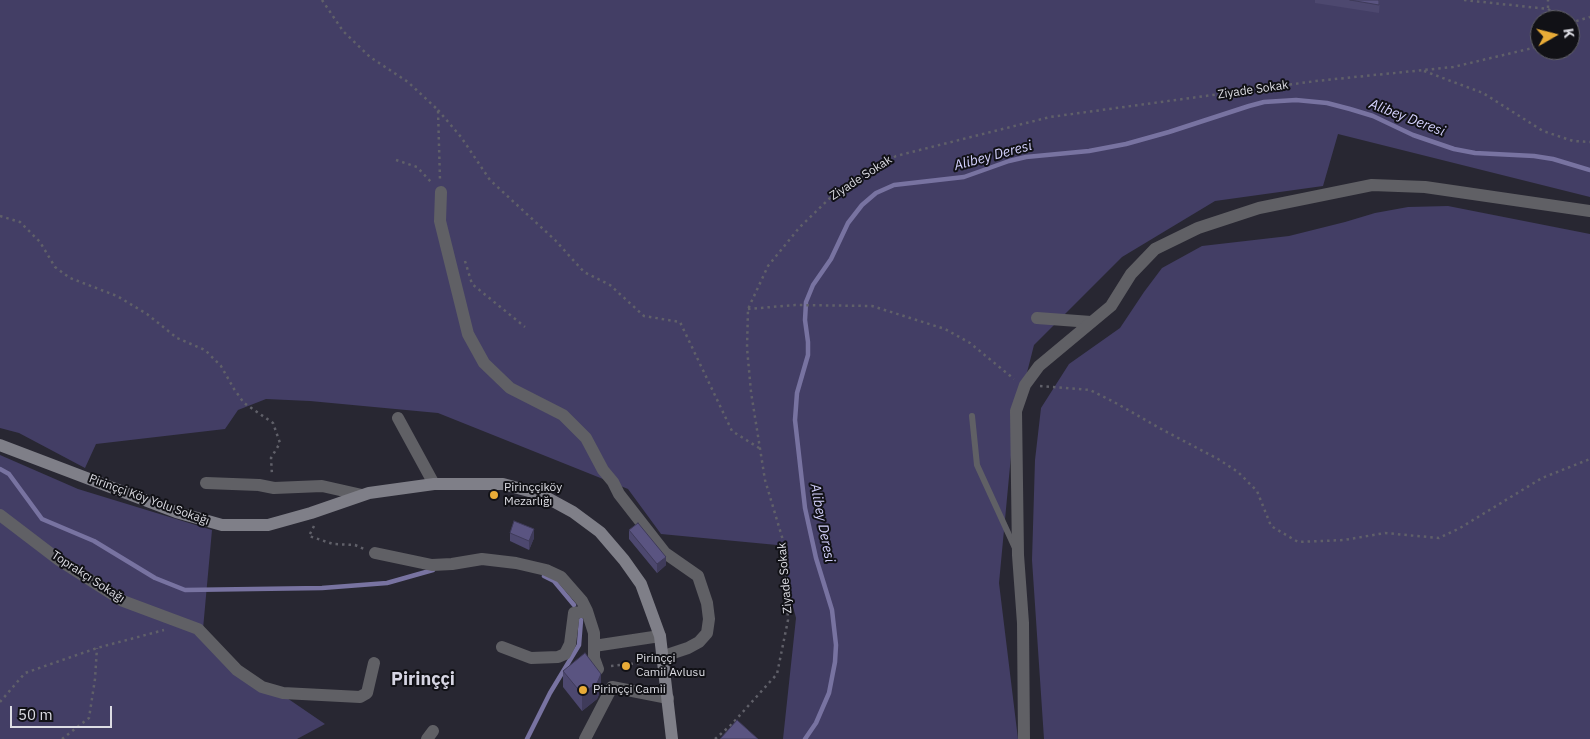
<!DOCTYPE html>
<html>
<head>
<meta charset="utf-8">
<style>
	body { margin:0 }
	#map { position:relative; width:1590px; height:739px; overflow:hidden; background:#282732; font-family:"IBM Plex Sans",sans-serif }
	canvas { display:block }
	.north { position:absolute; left:1530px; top:10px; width:50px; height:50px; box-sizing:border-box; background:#111116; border:1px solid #636368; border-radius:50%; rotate:82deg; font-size:14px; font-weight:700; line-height:20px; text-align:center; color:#dddde4 }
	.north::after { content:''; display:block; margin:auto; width:18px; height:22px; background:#e8ab37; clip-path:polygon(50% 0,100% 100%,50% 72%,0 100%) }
	.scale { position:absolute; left:10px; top:706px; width:102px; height:22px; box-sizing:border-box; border:2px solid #dddde4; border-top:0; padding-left:6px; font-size:15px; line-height:18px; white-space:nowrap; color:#dddde4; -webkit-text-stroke:4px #111116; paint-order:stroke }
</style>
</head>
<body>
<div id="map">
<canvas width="1590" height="739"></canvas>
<div class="north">K</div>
<div class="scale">50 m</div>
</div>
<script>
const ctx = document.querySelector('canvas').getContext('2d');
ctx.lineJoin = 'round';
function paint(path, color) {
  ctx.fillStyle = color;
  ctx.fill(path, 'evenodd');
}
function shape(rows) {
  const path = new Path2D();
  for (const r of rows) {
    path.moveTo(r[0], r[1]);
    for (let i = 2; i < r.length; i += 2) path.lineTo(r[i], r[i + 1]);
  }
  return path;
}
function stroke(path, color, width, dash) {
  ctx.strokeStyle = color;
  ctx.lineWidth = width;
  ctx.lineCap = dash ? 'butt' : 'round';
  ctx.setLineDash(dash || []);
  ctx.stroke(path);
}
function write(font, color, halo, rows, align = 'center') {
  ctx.font = font + ' "IBM Plex Sans",sans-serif';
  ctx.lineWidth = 4;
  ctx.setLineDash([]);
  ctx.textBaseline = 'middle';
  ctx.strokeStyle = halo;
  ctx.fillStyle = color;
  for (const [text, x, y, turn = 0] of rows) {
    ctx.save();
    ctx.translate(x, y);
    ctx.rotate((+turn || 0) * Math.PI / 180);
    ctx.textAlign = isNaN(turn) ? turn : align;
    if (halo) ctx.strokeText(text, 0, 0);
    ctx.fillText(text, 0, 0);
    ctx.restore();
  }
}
paint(shape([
	[0,0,1590,0,1590,197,1338,134,1323,186,1215,201,1122,257,1034,345,1014,424,999,583,1018,739,783,739,796,618,777,545,661,534,628,489,438,413,310,401,266,399,238,410,225,429,96,444,85,468,19,433,0,428],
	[1540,20,1570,20,1570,50,1540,50],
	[1448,206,1590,234,1590,739,1044,739,1032,560,1035,460,1041,408,1069,364,1120,328,1144,292,1162,268,1202,246,1289,236,1345,222,1375,213,1408,207],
	[0,455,78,489,212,530,202,640,325,724,297,739,0,739]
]), '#433e65');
stroke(shape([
	[0,469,9,474,42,519,94,541,155,578,185,590,322,588,387,583,433,570],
	[544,576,554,581,574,605],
	[527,739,550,693,579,645,581,620],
	[805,739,816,723,829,693,835,662,836,645,832,610,816,558,805,508,795,420,797,393,808,355,808,342,805,320,806,302,813,285,831,259,848,223,862,205,876,193,894,185,964,177,1009,161,1026,157,1089,151,1126,144,1169,132,1249,106,1264,102,1296,100,1327,103,1350,109,1373,116,1413,135,1454,149,1475,153,1534,156,1553,159,1590,170]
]), '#7873a1', 4.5);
stroke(shape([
	[322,0,343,31,370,57,408,82,438,110,440,180],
	[1464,0,1548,9,1567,20],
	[1548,8,1548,0],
	[1570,23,1590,17],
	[1424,71,1483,93,1543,131,1573,141,1590,142],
	[438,110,461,137,490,180,555,240,584,272,610,285,644,316,680,322,732,431,759,448],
	[396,160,417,167,432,183],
	[0,216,20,222,40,242,55,267,70,278,117,296,147,314,177,338,205,350,221,366,234,389,244,403,273,423,280,443,271,458,272,475],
	[465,261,472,284,525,327],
	[748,309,795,305,872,306,945,329,970,343,1014,379],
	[1040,386,1090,390,1114,402,1163,430,1218,459,1238,472,1257,491,1271,526,1298,542,1344,540,1385,533,1439,538,1460,528,1542,478,1590,459],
	[314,526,309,536,333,544,355,545,364,549],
	[611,666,650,662],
	[0,702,25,673,97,648,164,630],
	[62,739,89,718,95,679,97,648],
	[715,739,731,725,777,674,788,620,785,547,765,480,751,392,747,348,748,309,768,266,799,228,835,193,896,156,1050,117,1316,81,1453,67,1533,48,1540,44]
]), '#606069', 2.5, [2.5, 4]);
stroke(shape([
	[972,416,977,465,1015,548]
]), '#606065', 6);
stroke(shape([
	[441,192,440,221,468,334,484,363,510,388,563,415,586,438,603,470,613,482,619,494,665,553,698,576,707,603,709,619,707,633,699,642,688,648,664,656],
	[1037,318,1091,322],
	[398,418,434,484],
	[206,483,259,485,274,488,322,486,362,495],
	[0,515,59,560,123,601,198,629,237,670,262,687,283,693,360,697,367,693,374,663],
	[375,553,432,565,452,564,482,559,516,563,546,570,561,577,582,601,587,611,594,633,594,658,598,669],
	[594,646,660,636],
	[502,647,531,658,558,657,565,654,570,644,574,613,587,611],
	[612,687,668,698],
	[427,739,433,731],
	[585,739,612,687]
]), '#606065', 12);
stroke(shape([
	[1024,739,1023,623,1018,555,1016,411,1025,385,1039,366,1111,306,1131,274,1155,249,1198,228,1259,208,1372,185,1425,187,1590,211]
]), '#606065', 12);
stroke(shape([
	[0,445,176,512,222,525,268,525,311,513,369,493,434,484,503,484,540,494,573,512,600,532,624,560,641,584,660,636,672,739]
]), '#7f7f88', 12);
paint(shape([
	[1315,0,1380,0,1379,13,1315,3],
	[629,530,666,565,657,573,629,539],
	[510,533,534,538,529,550,510,541],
	[563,671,601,690,597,699,582,711,563,687]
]), '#4d486f');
paint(shape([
	[534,529,534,538,529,550,529,541],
	[666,557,666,565,657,573,657,564],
	[601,674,601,690,597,699,582,711,582,694]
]), '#3f3b5a');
const building = shape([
	[1350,0,1379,0,1379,5,1350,0],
	[514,521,534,529,529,541,510,533,514,521],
	[638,523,666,557,657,564,629,530,638,523],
	[585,653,601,674,597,683,582,694,563,671,585,653],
	[737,720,758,739,720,739,737,720]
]);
paint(building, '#5a5481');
stroke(building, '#3f3b5a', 1);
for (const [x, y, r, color] of [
	[494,495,5,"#e8ab37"],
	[626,666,5,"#e8ab37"],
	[583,690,5,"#e8ab37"]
]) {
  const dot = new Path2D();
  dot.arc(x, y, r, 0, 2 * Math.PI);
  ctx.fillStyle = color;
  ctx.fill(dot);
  stroke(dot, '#111116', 2);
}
write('12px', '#dddde4', '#111116', [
	["Ziyade Sokak",1253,90,-8],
	["Ziyade Sokak",861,178,-33],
	["Pirinççi Köy Yolu Sokağı",149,500,20],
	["Toprakçı Sokağı",88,577,33],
	["Ziyade Sokak",785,578,-95]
]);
write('12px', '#dddde4', '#111116', [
	["Pirinççiköy",504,488],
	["Mezarlığı",504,502],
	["Pirinççi",636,659],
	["Camii Avlusu",636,673],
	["Pirinççi Camii",593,690]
], 'left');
write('italic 14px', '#d4d1fd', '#111116', [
	["Alibey Deresi",1407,118,21],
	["Alibey Deresi",993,156,-15],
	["Alibey Deresi",822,523,79]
]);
write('bold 18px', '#d6d5e3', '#111116', [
	["Pirinççi",423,680]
]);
</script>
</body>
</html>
